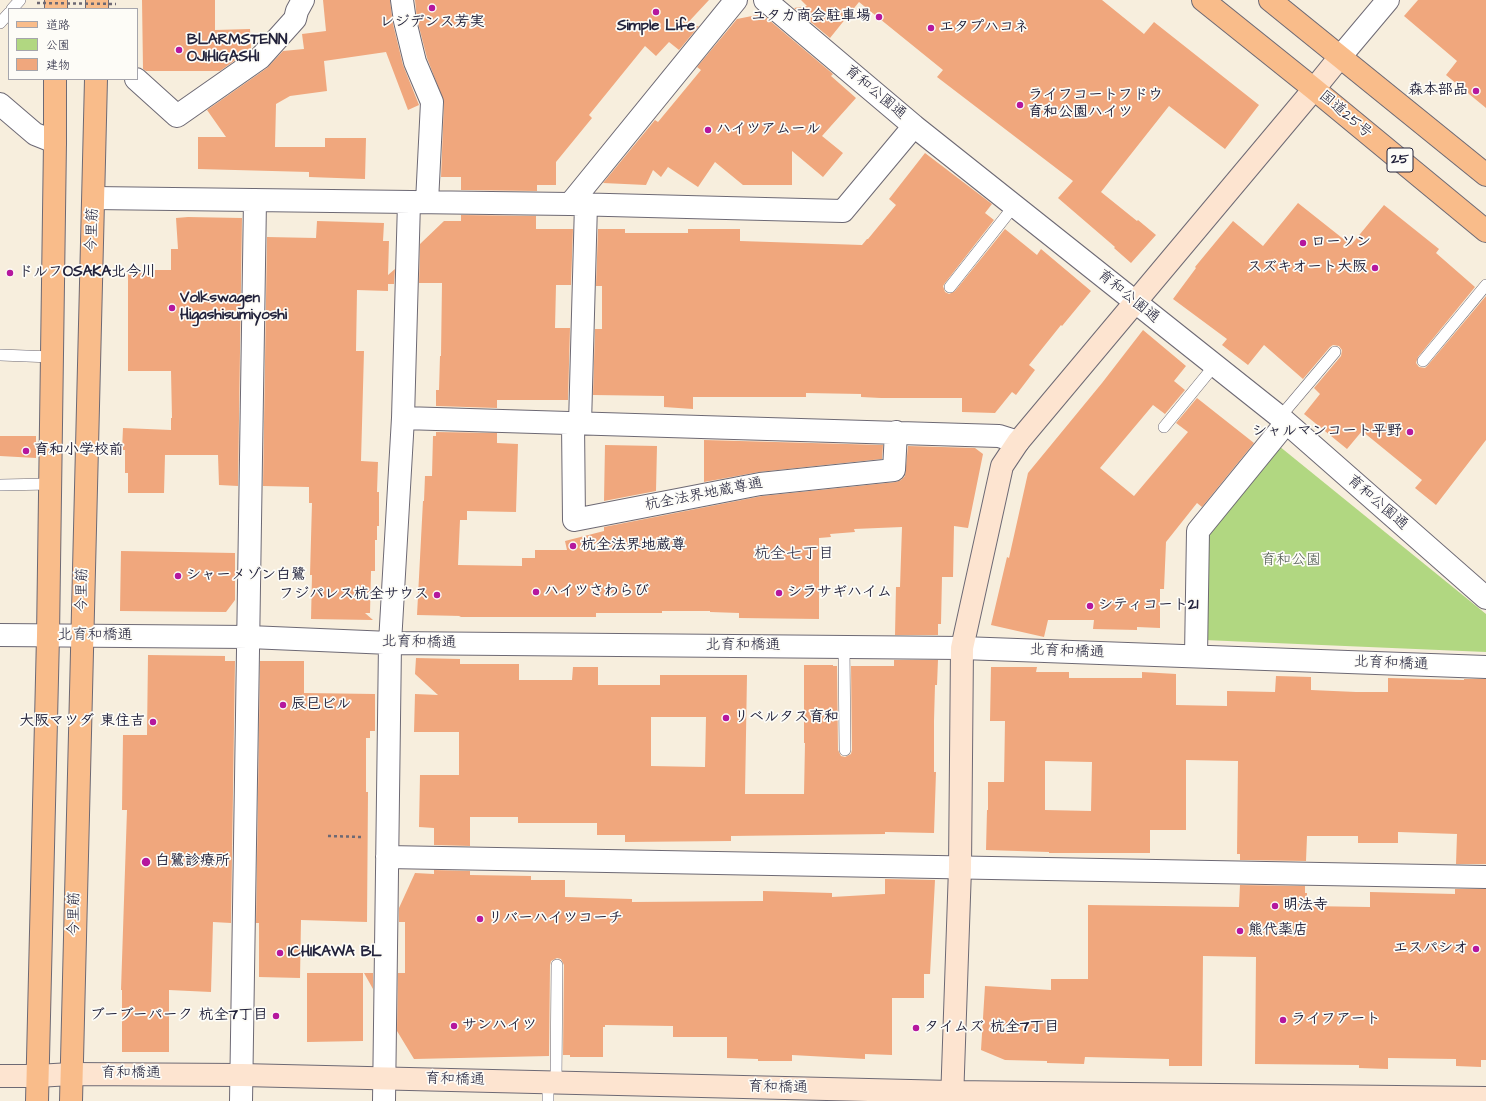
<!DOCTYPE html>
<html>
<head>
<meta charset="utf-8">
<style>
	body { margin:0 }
	#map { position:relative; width:1486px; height:1101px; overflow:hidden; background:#f7eedd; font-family:"Architects Daughter","Klee One",sans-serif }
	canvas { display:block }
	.legend { position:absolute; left:8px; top:8px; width:130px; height:72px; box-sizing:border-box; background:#fdfcf7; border:1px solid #a5a5ac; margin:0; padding:5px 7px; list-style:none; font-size:12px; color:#22223b }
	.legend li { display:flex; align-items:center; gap:8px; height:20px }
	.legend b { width:20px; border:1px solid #a5a5ac }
</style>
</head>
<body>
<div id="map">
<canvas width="1486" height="1101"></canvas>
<ul class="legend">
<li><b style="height:5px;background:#f9bc8a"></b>道路</li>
<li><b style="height:11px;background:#b1d781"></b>公園</li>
<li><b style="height:11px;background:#f0a77d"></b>建物</li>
</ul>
</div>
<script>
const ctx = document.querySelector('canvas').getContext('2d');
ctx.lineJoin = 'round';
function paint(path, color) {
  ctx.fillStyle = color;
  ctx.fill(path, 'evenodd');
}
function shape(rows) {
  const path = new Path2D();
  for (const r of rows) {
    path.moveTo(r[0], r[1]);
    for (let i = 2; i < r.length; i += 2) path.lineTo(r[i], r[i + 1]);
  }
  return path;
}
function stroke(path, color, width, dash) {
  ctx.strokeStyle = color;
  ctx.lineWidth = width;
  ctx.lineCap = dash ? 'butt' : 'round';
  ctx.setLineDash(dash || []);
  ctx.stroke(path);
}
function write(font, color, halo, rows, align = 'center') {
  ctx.font = font + ' "Architects Daughter","Klee One",sans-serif';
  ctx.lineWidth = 3.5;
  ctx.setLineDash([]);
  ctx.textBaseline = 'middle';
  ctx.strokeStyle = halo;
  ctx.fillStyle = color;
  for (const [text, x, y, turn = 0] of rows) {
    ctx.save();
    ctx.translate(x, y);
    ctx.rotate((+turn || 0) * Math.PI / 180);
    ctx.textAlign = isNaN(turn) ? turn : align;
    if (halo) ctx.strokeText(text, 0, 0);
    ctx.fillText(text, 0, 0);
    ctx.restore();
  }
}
paint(shape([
	[1279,446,1486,614,1486,652,1204,640,1207,535]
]), '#b1d781');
paint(shape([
	[142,0,215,0,215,30,250,29,251,49,220,71,146,71,143,69],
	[323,0,390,0,393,24,403,65,419,105,408,110,386,52,324,61,327,91,290,96,276,104,275,147,325,147,325,138,366,138,365,179,309,177,309,172,198,169,198,137,226,137,207,110,267,68,283,51,304,49,302,34,326,31],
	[415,0,709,0,682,29,699,26,679,50,669,42,656,56,645,46,589,115,592,118,556,162,556,185,537,185,537,191,461,190,461,177,441,177,444,102,427,58,417,19],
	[801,0,1102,0,1144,34,1154,22,1259,105,1225,149,1169,106,1101,192,1137,221,1138,220,1156,235,1131,263,1114,248,1115,247,1058,198,1073,181,937,77,943,70,859,2,830,38,794,8,807,6],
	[1418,0,1486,0,1486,108,1446,75,1457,61,1404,16],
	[762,14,833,74,831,76,856,98,822,136,843,153,823,177,792,151,792,185,743,185,715,162,698,187,668,167,661,177,653,170,646,185,603,183,655,120,658,122,701,70,697,67,737,19],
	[925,153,992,204,985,213,994,220,945,283,943,286,945,292,949,294,955,291,1005,229,1037,255,1041,249,1091,291,1062,326,1061,325,1029,365,1035,370,1016,395,1012,392,995,413,962,412,962,398,881,398,861,397,861,394,806,393,806,397,693,397,693,409,664,407,664,396,593,395,595,329,602,329,602,286,596,286,598,229,625,229,625,233,688,233,688,229,740,229,740,241,862,245,867,239,868,239,896,205,889,199],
	[1298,203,1351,245,1384,205,1439,249,1436,253,1475,287,1418,357,1416,363,1419,367,1425,368,1428,365,1486,296,1486,440,1436,505,1415,488,1422,480,1362,431,1347,449,1304,414,1320,394,1314,388,1341,356,1342,350,1339,346,1333,345,1330,347,1303,379,1264,345,1248,365,1222,345,1227,339,1173,299,1196,268,1195,267,1233,221,1263,246],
	[461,215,536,216,536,229,573,229,571,285,556,285,555,328,570,328,568,400,497,400,497,408,436,406,436,390,439,390,440,356,441,356,442,283,419,283,420,244,444,221,461,221],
	[188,217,242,218,238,486,219,485,218,455,165,455,164,493,128,493,128,473,125,473,125,450,122,450,123,428,171,430,171,418,172,418,171,371,128,371,128,270,171,270,171,249,178,249,176,218],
	[317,221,384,223,383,241,389,241,388,275,395,269,394,284,388,284,388,291,357,290,356,351,364,351,361,461,378,462,377,492,379,492,379,526,377,526,377,540,375,540,375,571,371,571,370,613,365,613,373,620,311,619,312,575,310,575,312,503,309,503,309,487,263,486,267,237,316,238],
	[1143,330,1186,366,1174,381,1185,390,1165,414,1153,405,1100,468,1134,496,1188,432,1176,423,1197,398,1254,443,1202,507,1197,503,1166,542,1164,589,1160,589,1160,628,1137,627,1137,630,1093,629,1094,620,1048,620,1044,637,991,625,1007,557,1009,558,1028,473,1102,383],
	[436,432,497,433,497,443,518,444,516,512,467,511,467,520,460,520,458,565,522,566,522,558,535,558,535,550,567,550,565,541,604,531,604,527,762,496,896,482,901,480,905,476,908,446,975,448,983,454,968,528,954,526,953,577,942,577,941,624,938,624,938,635,895,635,896,587,900,587,902,527,854,529,855,532,830,534,831,537,819,538,819,619,739,618,739,613,710,612,710,611,662,611,662,613,596,613,596,617,459,617,461,616,417,615,423,501,424,501,425,476,432,476,433,436,436,436],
	[0,436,36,436,36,458,0,456],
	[704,440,883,445,882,459,759,472,704,482],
	[605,445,657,446,656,491,604,501],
	[121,551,235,553,235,600,226,612,120,611],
	[148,655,225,656,225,661,235,661,231,923,213,922,211,992,169,990,169,1052,122,1052,122,990,121,990,127,810,122,810,123,735,147,735],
	[416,658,460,659,460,664,519,664,519,680,572,680,573,667,598,667,598,685,660,685,660,675,747,675,745,794,804,794,805,743,804,743,804,665,833,665,833,666,837,666,838,750,841,756,845,757,851,754,852,750,851,666,894,666,894,660,938,660,937,685,935,685,934,721,934,772,936,772,934,833,885,832,885,834,731,836,731,841,625,842,625,835,597,835,597,823,518,823,518,817,470,817,470,846,434,845,434,828,419,827,420,775,459,775,459,732,414,732,415,694,438,695,415,674],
	[651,717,706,717,705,767,651,766],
	[260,661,304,661,304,693,375,694,375,731,370,731,370,738,366,738,366,792,368,792,367,922,301,920,300,978,259,977,259,923,256,923],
	[991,667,1037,667,1036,672,1069,672,1069,678,1142,678,1142,672,1176,674,1176,705,1227,706,1227,691,1275,692,1276,676,1311,677,1311,690,1356,692,1388,692,1388,678,1464,680,1464,679,1486,679,1486,864,1456,864,1457,834,1398,832,1398,843,1358,843,1358,836,1307,836,1306,861,1240,860,1240,854,1237,854,1238,761,1186,760,1186,830,1150,830,1150,853,1049,853,1049,852,986,850,987,810,988,810,988,782,1004,782,1005,721,990,721],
	[1045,761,1092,762,1091,811,1045,810],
	[434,870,470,871,470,875,531,876,531,880,565,880,565,897,632,899,632,902,763,901,763,891,832,893,832,897,885,894,885,879,935,880,930,974,924,974,924,998,892,998,892,1055,865,1054,865,1059,792,1055,792,1061,758,1061,758,1059,727,1058,727,1037,673,1037,673,1026,605,1025,605,1027,603,1027,603,1057,570,1057,570,1055,563,1055,564,965,561,959,557,958,551,961,550,965,549,1056,414,1059,397,1031,398,973,405,973,405,922,399,922,399,908,415,873,434,874],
	[1240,885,1305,886,1305,893,1307,893,1307,906,1370,907,1370,892,1455,894,1455,889,1486,889,1486,1060,1481,1060,1481,1067,1456,1066,1456,1059,1388,1058,1388,1069,1359,1068,1359,1065,1255,1064,1256,957,1203,956,1202,1066,1169,1066,1169,1059,1085,1057,1084,1064,1047,1063,1047,1061,1005,1060,981,1050,985,986,1051,990,1051,979,1088,979,1088,905,1239,907],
	[307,973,363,973,363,1041,307,1042],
	[364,973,373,973,373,989]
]), '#f0a77d');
const lane = shape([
	[12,9,20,0],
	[0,23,9,13],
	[950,287,1014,206],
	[0,355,52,357],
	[1423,361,1486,285],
	[1280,417,1335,352],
	[1164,427,1214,366],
	[0,485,50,484],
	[844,646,845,750],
	[556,1082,557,965],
	[548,1101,548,1082]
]);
const street = shape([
	[402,0,405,21,415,62,432,102,427,202],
	[765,0,914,126,1280,417,1486,598],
	[1340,57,1388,0],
	[136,79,177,116,260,58,295,19,297,11,303,0],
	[0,104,35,134,55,142],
	[94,198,570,204,843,211,914,126],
	[570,204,736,0],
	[403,418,999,436,1018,442],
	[573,423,574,520,760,484,894,470,896,432],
	[580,424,586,204],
	[0,635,249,637,390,643,962,648,1486,667],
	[1196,656,1198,531,1286,423],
	[387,857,1486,877],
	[241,1101,255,200],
	[384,1101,390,643,403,418,409,202]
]);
const secondary = shape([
	[0,1076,37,1076,71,1074,242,1075,952,1092,1486,1098],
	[952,1101,960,868,962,648,1002,466,1018,442,1314,89,1340,57]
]);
const primary = shape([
	[56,9,56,0],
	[97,9,97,0],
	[37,1101,48,636,55,142,55,79],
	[71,1101,96,79]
]);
const highway = shape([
	[1203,0,1314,89,1486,231],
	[1270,0,1486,175]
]);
stroke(lane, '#6d6974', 12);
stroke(street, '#6d6974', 24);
stroke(secondary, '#6d6974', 24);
stroke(primary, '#6d6974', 24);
stroke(highway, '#6d6974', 24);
stroke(shape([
	[328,836,362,837]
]), '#6d6974', 2.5, [3, 3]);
stroke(lane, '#fff', 11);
stroke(street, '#fff', 22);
stroke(secondary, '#fde4d0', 22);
stroke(primary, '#f9bc8a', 22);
stroke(highway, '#f9bc8a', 22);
stroke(shape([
	[37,3,116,4]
]), '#6d6974', 2.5, [3, 3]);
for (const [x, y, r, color] of [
	[432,8,4,"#b5179e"],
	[656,12,4,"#b5179e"],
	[879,17,4,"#b5179e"],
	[931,28,4,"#b5179e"],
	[179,50,4,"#b5179e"],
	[1476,91,4,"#b5179e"],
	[1020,105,4,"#b5179e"],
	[708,130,4,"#b5179e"],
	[1303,243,4,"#b5179e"],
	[1375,268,4,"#b5179e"],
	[10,273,4,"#b5179e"],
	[172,308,4,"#b5179e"],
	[1410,432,4,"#b5179e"],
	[26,451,4,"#b5179e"],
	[573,546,4,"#b5179e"],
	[178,576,4,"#b5179e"],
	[536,592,4,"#b5179e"],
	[779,593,4,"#b5179e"],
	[437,595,4,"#b5179e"],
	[1090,606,4,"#b5179e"],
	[283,705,4,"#b5179e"],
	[726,718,4,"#b5179e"],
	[153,722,4,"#b5179e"],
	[146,862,5,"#b5179e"],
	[1275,906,4,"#b5179e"],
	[480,919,4,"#b5179e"],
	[1240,931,4,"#b5179e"],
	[1476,949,4,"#b5179e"],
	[280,953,4,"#b5179e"],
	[276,1016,4,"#b5179e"],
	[1283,1020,4,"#b5179e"],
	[454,1026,4,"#b5179e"],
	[916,1028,4,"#b5179e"]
]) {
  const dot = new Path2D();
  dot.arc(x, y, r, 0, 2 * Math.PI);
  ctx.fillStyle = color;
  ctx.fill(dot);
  stroke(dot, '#fdfcf7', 1.5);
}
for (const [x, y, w] of [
	[1400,160,26]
]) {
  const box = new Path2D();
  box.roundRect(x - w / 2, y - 12, w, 24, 3);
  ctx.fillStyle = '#fdfcf7';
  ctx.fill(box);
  stroke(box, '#22223b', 1);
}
write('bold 14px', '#22223b', null, [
	["25",1400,160]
]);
write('bold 15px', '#22223b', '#fdfcf7', [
	["ユタカ商会駐車場",871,17,"right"],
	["レジデンス芳実",432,23,"center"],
	["Simple Life",656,27,"center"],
	["エタプハコネ",939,28],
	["BLARMSTENN",187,41],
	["OJIHIGASHI",187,58],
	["森本部品",1468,91,"right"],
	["ライフコートフドウ",1028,96],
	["育和公園ハイツ",1028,113],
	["ハイツアムール",716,130],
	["ローソン",1311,243],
	["スズキオート大阪",1367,268,"right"],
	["ドルフOSAKA北今川",18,273],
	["Volkswagen",180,299],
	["Higashisumiyoshi",180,316],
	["シャルマンコート平野",1402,432,"right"],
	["育和小学校前",34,451],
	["杭全法界地蔵尊",581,546],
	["シャーメゾン白鷺",186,576],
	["ハイツさわらび",544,592],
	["シラサギハイム",787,593],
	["フジパレス杭全サウス",429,595,"right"],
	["シティコート21",1098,606],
	["辰巳ビル",291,705],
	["リベルタス育和",734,718],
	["大阪マツダ 東住吉",145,722,"right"],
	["白鷺診療所",155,862],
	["明法寺",1283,906],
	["リバーハイツコーチ",488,919],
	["熊代薬店",1248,931],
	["エスパシオ",1468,949,"right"],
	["ICHIKAWA BL",288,953],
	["ブーブーパーク 杭全7丁目",268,1016,"right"],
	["ライフアート",1291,1020],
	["サンハイツ",462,1026],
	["タイムズ 杭全7丁目",924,1028]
], 'left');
write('15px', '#22223b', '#fdfcf7', [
	["育和公園通",875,93,40],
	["国道25号",1345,115,40],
	["今里筋",93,230,-88],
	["育和公園通",1128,297,39],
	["杭全法界地蔵尊通",704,495,-11],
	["育和公園通",1377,503,41],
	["今里筋",83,590,-89],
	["北育和橋通",95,636],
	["北育和橋通",419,643,1],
	["北育和橋通",743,646],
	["北育和橋通",1067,652,2],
	["北育和橋通",1391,664,2],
	["今里筋",75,914,-89],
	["育和橋通",131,1074],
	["育和橋通",455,1080,1],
	["育和橋通",778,1088,1]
]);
write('15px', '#4d5850', '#fdfcf7', [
	["育和公園",1291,561]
]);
write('16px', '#22223b', '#fdfcf7', [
	["杭全七丁目",794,555]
]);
</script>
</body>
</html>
